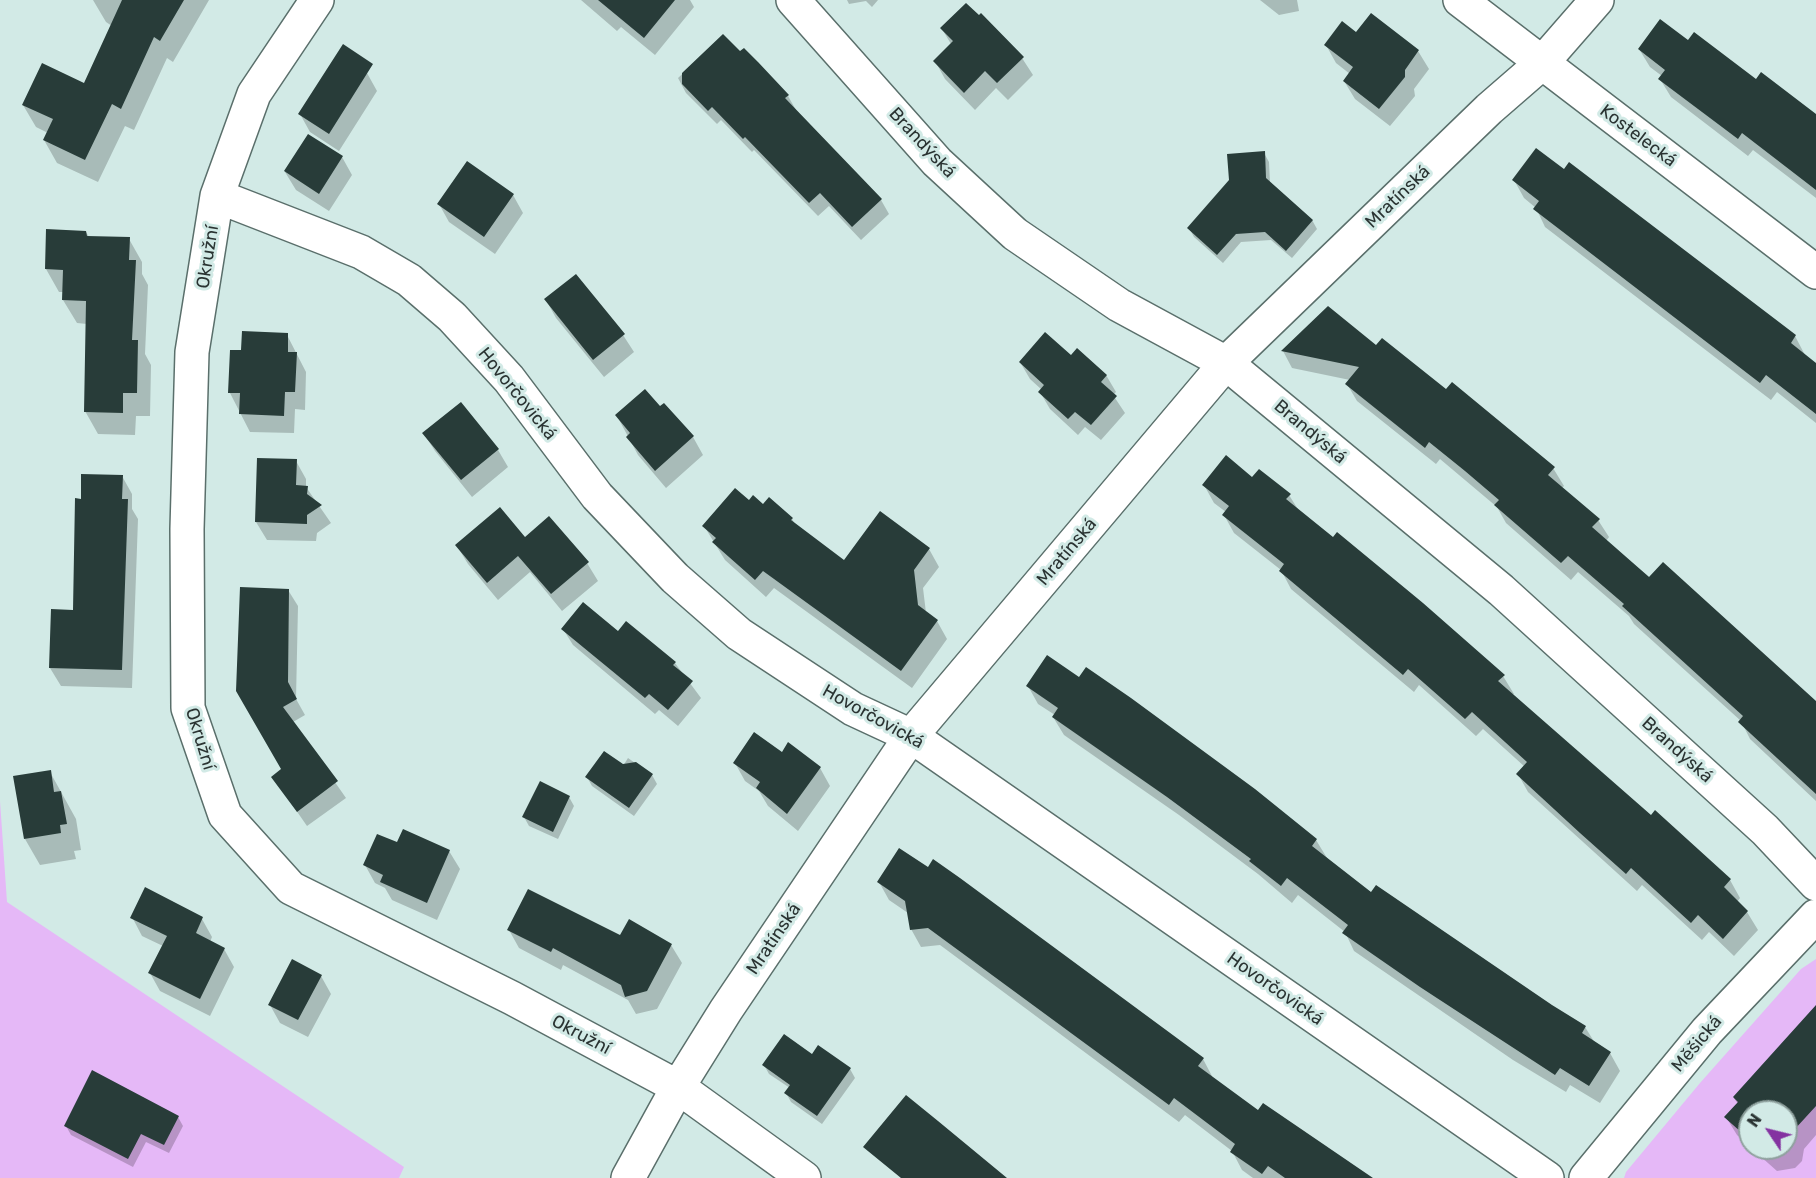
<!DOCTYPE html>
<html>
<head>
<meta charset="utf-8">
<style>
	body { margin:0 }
	#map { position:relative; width:1816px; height:1178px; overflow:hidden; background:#d2eae6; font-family:Rubik,sans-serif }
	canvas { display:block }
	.north { position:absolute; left:1738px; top:1100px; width:60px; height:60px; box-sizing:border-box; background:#d2eae6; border:2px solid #8fa19e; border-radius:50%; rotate:305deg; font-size:16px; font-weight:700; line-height:24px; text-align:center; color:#2a3332 }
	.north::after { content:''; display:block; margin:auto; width:21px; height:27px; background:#8432a1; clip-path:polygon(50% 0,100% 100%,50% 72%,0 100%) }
</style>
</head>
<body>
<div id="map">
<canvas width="1816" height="1178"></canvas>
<div class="north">N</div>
</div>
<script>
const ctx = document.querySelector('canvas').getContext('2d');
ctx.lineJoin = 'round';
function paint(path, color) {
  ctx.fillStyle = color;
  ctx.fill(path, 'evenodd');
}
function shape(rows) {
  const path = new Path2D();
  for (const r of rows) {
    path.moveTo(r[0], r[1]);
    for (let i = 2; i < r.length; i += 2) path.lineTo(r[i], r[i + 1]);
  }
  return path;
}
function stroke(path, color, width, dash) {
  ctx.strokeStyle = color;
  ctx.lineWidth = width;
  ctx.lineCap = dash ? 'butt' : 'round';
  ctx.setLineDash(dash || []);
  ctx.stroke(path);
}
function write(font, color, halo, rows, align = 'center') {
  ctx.font = font + ' Rubik,sans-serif';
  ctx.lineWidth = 6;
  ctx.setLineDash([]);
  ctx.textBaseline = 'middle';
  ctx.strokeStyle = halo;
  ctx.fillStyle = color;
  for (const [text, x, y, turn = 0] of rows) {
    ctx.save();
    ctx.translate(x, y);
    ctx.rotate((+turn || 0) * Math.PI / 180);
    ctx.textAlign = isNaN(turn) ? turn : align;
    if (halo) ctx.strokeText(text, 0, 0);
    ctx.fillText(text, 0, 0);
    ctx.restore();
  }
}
paint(shape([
	[0,801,7,902,404,1167,399,1178,0,1178],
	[1816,959,1816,1178,1624,1178,1626,1172,1700,1083,1801,969],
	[1750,1112,1786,1112,1786,1148,1750,1148]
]), '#e5b8f7');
paint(shape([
	[93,0,209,0,173,62,167,58,134,130,125,126,98,182,57,163,44,140,48,133,36,127,23,105,85,85,112,26,106,22],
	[581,0,690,0,694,7,655,55,621,27,617,31],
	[847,0,878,0,872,7,866,1,849,4],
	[1260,0,1297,0,1299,11,1279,15],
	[1371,15,1418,51,1429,69,1414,89,1415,96,1390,126,1355,99,1344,81,1350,74,1336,63,1326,45,1356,34],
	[942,29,1022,58,1033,75,1008,100,996,88,975,110,945,79,935,61,951,44],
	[723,36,788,96,796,110,881,200,889,214,861,240,829,206,818,216,754,150,752,152,721,120,717,124,686,93,678,78],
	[1688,42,1816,116,1816,198,1753,150,1748,156,1671,97,1660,79,1662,76,1650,67,1639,49],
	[367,73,377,91,339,151,310,132,300,114],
	[1264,153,1269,162,1270,183,1312,220,1317,229,1292,258,1271,240,1241,242,1223,263,1194,237,1189,228],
	[342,157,352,175,329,211,296,190,285,172],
	[1514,180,1795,336,1805,355,1816,364,1816,423,1777,392,1771,400,1545,227,1536,208,1524,198],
	[513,195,523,213,495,254,449,222,439,204],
	[86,232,89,237,129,239,142,262,142,274,148,285,145,354,151,365,150,416,136,416,135,435,98,434,85,411,87,324,77,323,63,300,64,292,59,292,46,269],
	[546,300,623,335,634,352,604,377,556,318],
	[1328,308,1376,347,1446,391,1553,468,1564,486,1562,488,1598,520,1609,537,1606,541,1816,716,1816,801,1750,739,1741,721,1634,624,1629,616,1578,572,1571,580,1506,523,1497,507,1440,459,1436,464,1357,401,1347,384,1350,380,1292,368,1283,351],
	[287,335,306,372,305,410,295,409,294,433,250,432,230,393],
	[1071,357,1106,375,1116,392,1113,395,1125,413,1101,440,1085,427,1078,435,1050,409,1040,392,1042,390,1030,379,1020,362],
	[660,408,693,437,703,455,666,488,638,455,617,416],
	[424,434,498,450,508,467,472,497,435,451],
	[296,461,306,479,306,487,331,523,317,533,316,541,267,540,256,522],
	[122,476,132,494,132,509,138,519,132,688,61,686,50,668,75,611,83,500],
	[1253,479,1289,495,1299,511,1503,676,1514,694,1512,695,1651,817,1730,880,1740,898,1737,902,1747,912,1758,930,1734,956,1709,932,1702,940,1642,885,1637,891,1528,792,1518,774,1525,767,1483,729,1476,736,1419,685,1414,692,1291,589,1281,570,1234,533,1224,515,1226,512,1214,503,1204,485],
	[749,502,792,519,795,524,844,562,929,549,939,567,923,588,926,613,937,621,947,639,912,688,774,588,766,597,725,560,704,526],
	[525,539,587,563,598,581,562,611,530,572,498,600,468,564,457,546],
	[288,590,298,606,296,699,305,715,293,722,346,798,307,826,273,777,283,770,238,691],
	[563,629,618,633,675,663,701,698,678,726,659,710,655,714,573,645],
	[1028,686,1316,840,1327,858,1371,894,1585,1027,1595,1043,1610,1053,1620,1071,1600,1103,1570,1085,1566,1092,1513,1060,1354,951,1345,932,1298,895,1292,903,1258,874,1179,815,1064,735,1053,717,1055,715,1038,704],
	[782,754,820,768,830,786,798,831,768,806,759,791,745,781,735,763],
	[628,758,652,775,657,784,634,816,592,786,587,777,623,766],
	[50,772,76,819,81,850,74,851,76,859,40,865,25,839],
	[569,797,574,806,558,839,529,826,524,817],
	[398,844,449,851,460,869,437,920,392,900,385,888,375,883,365,865],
	[879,882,1203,1059,1213,1078,1259,1112,1372,1178,1253,1178,1242,1170,1232,1151,1185,1115,1179,1122,940,945,921,947,911,929,908,913,889,900],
	[132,917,202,919,212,937,210,942,224,949,234,967,210,1016,160,991,150,973,163,946,142,936],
	[509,930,620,937,671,945,682,963,657,1009,636,1014,628,1000,563,965,561,970,519,948],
	[321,976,331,994,308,1037,280,1023,270,1005],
	[1816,1010,1816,1135,1804,1149,1802,1161,1795,1168,1777,1171,1751,1148,1786,1148,1786,1112,1750,1112,1750,1147,1737,1135,1726,1117,1738,1104,1734,1098],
	[812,1056,850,1069,855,1078,822,1124,791,1102,786,1093,790,1088,769,1074,764,1065],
	[178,1117,183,1126,169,1153,146,1142,133,1167,71,1135,66,1126]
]), '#0003');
paint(shape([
	[122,0,184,0,160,41,154,37,121,109,112,104,85,160,43,140,53,119,22,105,42,63,84,83],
	[598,0,675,0,644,38],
	[966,3,979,15,981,13,1024,57,997,83,985,71,964,93,933,61,953,41,940,28],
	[1371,13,1419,50,1405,70,1405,77,1379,109,1343,81,1353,67,1324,45,1342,21,1356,32],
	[1660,19,1688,40,1694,32,1756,79,1761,72,1816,114,1816,190,1742,133,1738,139,1658,79,1665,70,1638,49],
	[723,34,740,51,744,48,758,62,789,95,785,98,882,199,852,227,820,193,809,203,745,137,743,139,712,107,708,111,682,84,682,73],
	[343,44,373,64,329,134,298,114],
	[308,134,343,156,319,194,284,171],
	[1536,148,1564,169,1569,162,1796,335,1791,343,1816,363,1816,414,1766,375,1760,383,1533,209,1539,201,1512,180],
	[1265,151,1266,178,1313,220,1286,251,1265,232,1236,234,1217,255,1187,228,1229,180,1227,154],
	[467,161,514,194,484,237,437,204],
	[46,229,86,231,87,236,130,237,129,260,136,260,132,340,138,340,137,393,123,393,123,413,84,412,86,301,62,300,63,270,45,269],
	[576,274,625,334,593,360,544,299],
	[1328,306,1376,345,1382,338,1446,389,1452,382,1555,467,1548,475,1600,519,1592,527,1649,577,1663,562,1816,701,1816,794,1738,722,1743,716,1622,606,1624,604,1568,556,1561,563,1494,505,1499,500,1465,471,1429,442,1425,448,1345,384,1359,367,1281,351],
	[242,331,288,333,288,352,297,352,295,392,285,392,284,416,239,414,240,393,228,393,230,350,241,350],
	[1045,332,1071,355,1077,348,1107,375,1101,382,1117,396,1091,425,1075,412,1068,419,1038,392,1044,385,1019,362],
	[645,389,660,406,664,403,694,436,655,471,626,437,630,433,615,415],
	[461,402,499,449,461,480,422,433],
	[1226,455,1252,477,1259,469,1291,494,1286,499,1333,537,1337,532,1423,603,1505,675,1498,681,1651,815,1655,810,1731,879,1724,887,1748,911,1723,939,1698,915,1691,923,1631,868,1626,874,1580,833,1516,774,1527,762,1472,712,1465,719,1408,669,1403,675,1279,571,1284,564,1222,515,1229,506,1202,485],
	[257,458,297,459,296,485,308,486,307,494,322,505,307,515,307,524,255,522],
	[81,474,123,475,122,499,128,499,122,670,49,668,51,609,73,610,75,498,81,499],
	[735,488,749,500,753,495,763,504,769,497,793,518,791,520,844,560,880,511,930,548,914,570,918,605,938,620,901,671,763,571,755,580,712,542,716,538,702,526],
	[500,507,525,537,549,516,589,562,551,594,518,556,487,583,455,545],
	[240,587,289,589,288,682,297,699,283,707,338,781,297,812,271,777,281,769,236,691],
	[583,602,618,631,626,621,676,662,673,665,693,681,668,710,649,694,645,698,561,629],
	[1047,655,1079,677,1086,667,1131,698,1255,789,1317,839,1312,846,1371,892,1376,885,1552,1005,1586,1026,1582,1033,1611,1052,1589,1086,1560,1068,1555,1075,1420,987,1342,933,1348,925,1287,878,1281,886,1249,861,1251,859,1167,797,1052,717,1058,708,1026,686],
	[754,732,782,752,788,742,821,767,787,814,756,788,760,782,733,763],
	[604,751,623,764,636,762,653,774,629,808,585,777],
	[51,770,54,792,61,791,67,824,60,825,61,833,24,839,13,776],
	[540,781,570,796,553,832,522,817],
	[403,829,450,850,427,903,380,882,383,875,363,865,377,834,397,842],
	[899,848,928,867,933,859,960,878,1204,1058,1198,1066,1258,1110,1263,1103,1373,1178,1285,1178,1268,1166,1262,1174,1230,1152,1235,1144,1174,1098,1169,1105,928,928,910,930,905,901,877,882],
	[145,887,203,917,196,933,225,948,200,999,148,973,167,936,130,918],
	[528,889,620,935,629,919,672,944,647,991,625,997,621,985,553,948,551,952,507,930],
	[292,959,322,975,298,1020,268,1005],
	[1816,1005,1816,1106,1794,1130,1792,1142,1785,1150,1765,1154,1759,1148,1786,1148,1786,1112,1750,1112,1750,1140,1724,1117,1738,1102,1733,1097],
	[784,1034,812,1054,818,1045,851,1068,817,1116,784,1093,790,1085,762,1065],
	[92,1070,179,1116,164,1145,141,1134,128,1159,64,1126],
	[906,1095,938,1121,1007,1178,901,1178,863,1147]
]), '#283c39');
const street = shape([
	[317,0,254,94,217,196,192,352,187,529,188,708,225,815,291,888,512,998,678,1087,804,1178],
	[793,0,937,162,1015,234,1119,305,1226,363,1501,590,1765,830,1816,884],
	[1460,0,1816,272],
	[217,196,361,252,409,280,452,317,509,379,597,496,675,578,739,634,853,709,911,736,1547,1178],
	[628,1178,678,1087,726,1010,911,736,1226,363,1489,109,1542,63,1597,0],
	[1586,1178,1707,1031,1816,916]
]);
stroke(street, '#5a6f6b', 36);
stroke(street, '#fff', 33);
write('18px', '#2a3332', '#d2eae6', [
	["Kostelecká",1638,136,37],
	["Brandýská",922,143,47],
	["Mratínská",1398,197,-44],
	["Okružní",208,257,-81],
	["Hovorčovická",517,394,51],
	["Brandýská",1310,432,40],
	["Mratínská",1067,552,-50],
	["Hovorčovická",873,717,29],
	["Okružní",200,739,73],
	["Brandýská",1677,750,42],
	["Mratínská",774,939,-56],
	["Hovorčovická",1275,989,35],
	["Okružní",581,1035,28],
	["Měšická",1697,1044,-50]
]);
</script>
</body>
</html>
